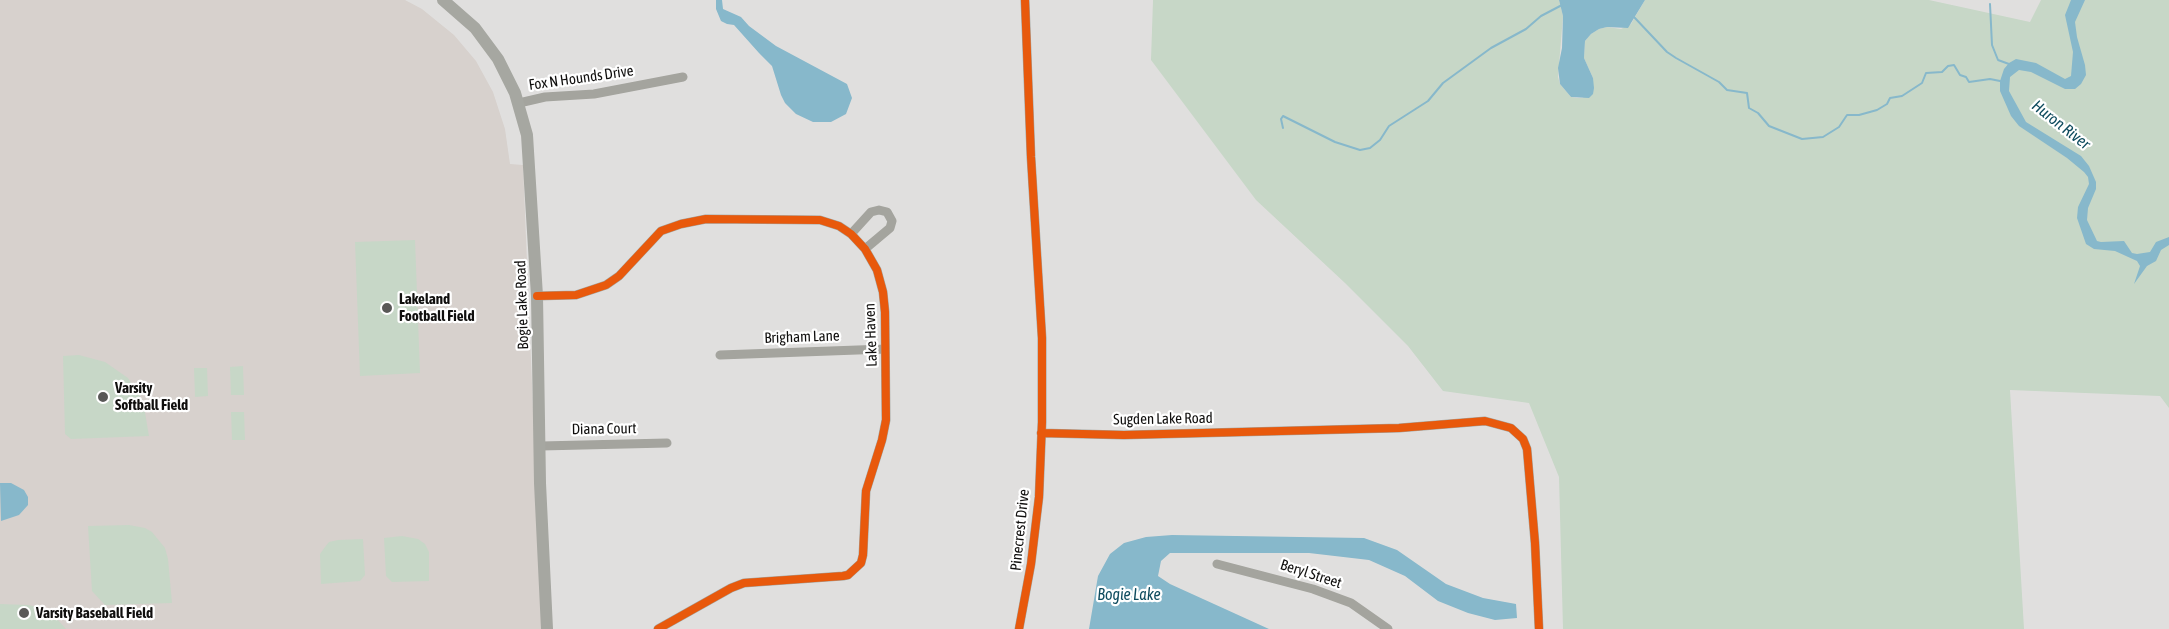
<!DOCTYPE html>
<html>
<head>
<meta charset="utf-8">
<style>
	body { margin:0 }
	canvas { display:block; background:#e0dfde }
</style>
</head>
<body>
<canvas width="2169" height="629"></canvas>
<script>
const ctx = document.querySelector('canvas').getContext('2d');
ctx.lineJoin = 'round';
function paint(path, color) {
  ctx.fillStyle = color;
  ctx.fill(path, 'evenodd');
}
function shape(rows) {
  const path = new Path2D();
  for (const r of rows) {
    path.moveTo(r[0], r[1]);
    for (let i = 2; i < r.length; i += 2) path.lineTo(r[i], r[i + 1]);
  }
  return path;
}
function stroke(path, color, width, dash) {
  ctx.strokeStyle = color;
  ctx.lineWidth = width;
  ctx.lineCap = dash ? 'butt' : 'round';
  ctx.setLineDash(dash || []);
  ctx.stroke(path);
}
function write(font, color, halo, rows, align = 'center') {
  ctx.font = font + ' "Asap Condensed",sans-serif';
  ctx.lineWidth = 4.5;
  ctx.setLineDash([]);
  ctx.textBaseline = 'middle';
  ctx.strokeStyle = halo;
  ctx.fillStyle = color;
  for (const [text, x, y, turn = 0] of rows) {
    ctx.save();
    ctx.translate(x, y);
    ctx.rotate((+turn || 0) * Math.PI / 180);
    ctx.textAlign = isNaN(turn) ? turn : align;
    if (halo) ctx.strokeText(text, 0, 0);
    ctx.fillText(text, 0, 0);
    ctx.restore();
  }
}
paint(shape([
	[0,0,405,0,422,9,454,35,476,61,493,92,505,129,510,164,523,165,542,629,0,629]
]), '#d7d1cd');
paint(shape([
	[1153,0,1559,0,1563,16,1558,77,1560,84,1571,97,1577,98,1583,98,1593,78,1584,58,1585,41,1591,34,1599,29,1607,27,1621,29,1631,24,1645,0,1929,0,2030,22,2041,0,2169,0,2169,408,2160,396,2010,390,2024,629,1563,629,1559,477,1529,403,1443,391,1408,346,1345,283,1256,200,1151,60],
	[415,240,420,373,360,376,355,242],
	[79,355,105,362,128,378,143,401,149,436,71,439,65,434,63,356],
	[243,366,244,395,231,395,230,367],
	[194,368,207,368,208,396,195,397],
	[231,412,244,412,245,440,232,440],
	[129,525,145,528,152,532,165,548,168,559,172,603,105,605,92,591,88,526],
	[402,536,418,539,425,544,429,552,429,581,392,582,386,576,384,538],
	[363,539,365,575,360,581,321,584,320,554,325,547,329,542,338,540],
	[0,604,28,605,42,608,56,618,66,629,0,629]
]), '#c7d7c7');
paint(shape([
	[716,0,722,0,723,9,741,17,749,26,776,46,847,84,852,98,846,114,831,122,813,122,796,114,785,103,781,95,772,66,759,53,734,25,727,24,721,21,716,9],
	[1559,0,1645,0,1628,28,1607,27,1599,29,1591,34,1585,41,1584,58,1593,78,1594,88,1593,94,1589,98,1571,97,1560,84,1558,68,1562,48,1563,16],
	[2071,0,2085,0,2075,22,2077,37,2085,65,2086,75,2081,84,2075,89,2065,89,2031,72,2019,70,2010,77,2009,91,2026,122,2081,156,2089,166,2096,182,2096,189,2088,208,2087,220,2097,241,2101,242,2124,241,2132,253,2137,254,2150,252,2156,242,2169,237,2169,245,2161,250,2156,261,2147,266,2134,284,2140,266,2137,261,2115,251,2094,249,2086,244,2077,218,2078,207,2089,184,2088,177,2084,172,2067,158,2019,126,2011,116,2000,91,2000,81,2004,69,2009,63,2016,59,2036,63,2065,79,2071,76,2073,52,2065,15],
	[0,483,11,483,24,490,28,497,28,505,19,515,1,521],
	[1172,535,1364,538,1397,550,1446,584,1483,598,1516,604,1517,618,1495,620,1468,613,1438,601,1405,576,1369,560,1309,553,1170,553,1161,561,1158,576,1170,584,1269,629,1089,629,1098,576,1110,554,1124,543,1146,537]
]), '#87b8cb');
stroke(shape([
	[1990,4,1992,45,1998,60,2009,64],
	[1634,17,1667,52,1676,58,1719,82,1727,90,1747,93,1749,108,1758,113,1769,126,1802,139,1823,137,1839,127,1847,115,1859,115,1877,110,1887,104,1890,98,1902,96,1922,83,1926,73,1942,72,1948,66,1954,65,1960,75,1966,77,1969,82,1990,79,2000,81],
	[1283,128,1281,119,1283,116,1335,142,1360,150,1370,148,1380,140,1389,126,1428,101,1443,83,1491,48,1526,29,1541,16,1562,5]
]), '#87b8cb', 2);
stroke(shape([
	[519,103,545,97,594,94,683,77],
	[851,234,871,212,879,210,887,212,892,221,890,228,865,249],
	[537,296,576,295,606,285,619,276,661,231,681,224,706,219,820,220,839,226,851,234,865,249,877,270,883,292,885,312,886,420,882,440,866,491,863,555,861,563,848,575,843,576,744,583,731,588,658,629],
	[720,355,885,349],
	[1041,433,1124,435,1399,428,1485,421,1511,428,1523,439,1527,449,1535,543,1539,629],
	[541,446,667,443],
	[1217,564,1313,589,1351,603,1388,629],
	[1019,629,1031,564,1039,497,1042,422,1042,338,1031,157,1025,0]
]), '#a4a49e', 9);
stroke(shape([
	[443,0,475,28,498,59,515,93,527,135,537,296,540,483,547,629]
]), '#a6a7a1', 12);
stroke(shape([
	[537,296,576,295,606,285,619,276,661,231,681,224,706,219,820,220,839,226,851,234,865,249,877,270,883,292,885,312,886,420,882,440,866,491,863,555,861,563,848,575,843,576,744,583,731,588,658,629],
	[1041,433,1124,435,1399,428,1485,421,1511,428,1523,439,1527,449,1535,543,1539,629],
	[1019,629,1031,564,1039,497,1042,422,1042,338,1031,157,1025,0]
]), '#e8590c', 8);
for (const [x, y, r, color] of [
	[387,308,6,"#595857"],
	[103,397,6,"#595857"],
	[24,613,6,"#595857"]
]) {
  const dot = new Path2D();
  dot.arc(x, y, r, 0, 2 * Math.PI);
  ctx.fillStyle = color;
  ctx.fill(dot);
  stroke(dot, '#fff', 2);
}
write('15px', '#100f0e', '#fff', [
	["Fox N Hounds Drive",581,78,-8],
	["Bogie Lake Road",522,305,-92],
	["Lake Haven",871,335,-92],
	["Brigham Lane",802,337,-2],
	["Sugden Lake Road",1163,419,-1],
	["Diana Court",604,429,-1],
	["Pinecrest Drive",1020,530,-84],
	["Beryl Street",1311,574,18]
]);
write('bold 15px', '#100f0e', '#fff', [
	["Lakeland",399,299],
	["Football Field",399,316],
	["Varsity",115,388],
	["Softball Field",115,405],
	["Varsity Baseball Field",36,613]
], 'left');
write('italic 16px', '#0e4b5e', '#fff', [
	["Huron River",2061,125,38],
	["Bogie Lake",1129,595]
]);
</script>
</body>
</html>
